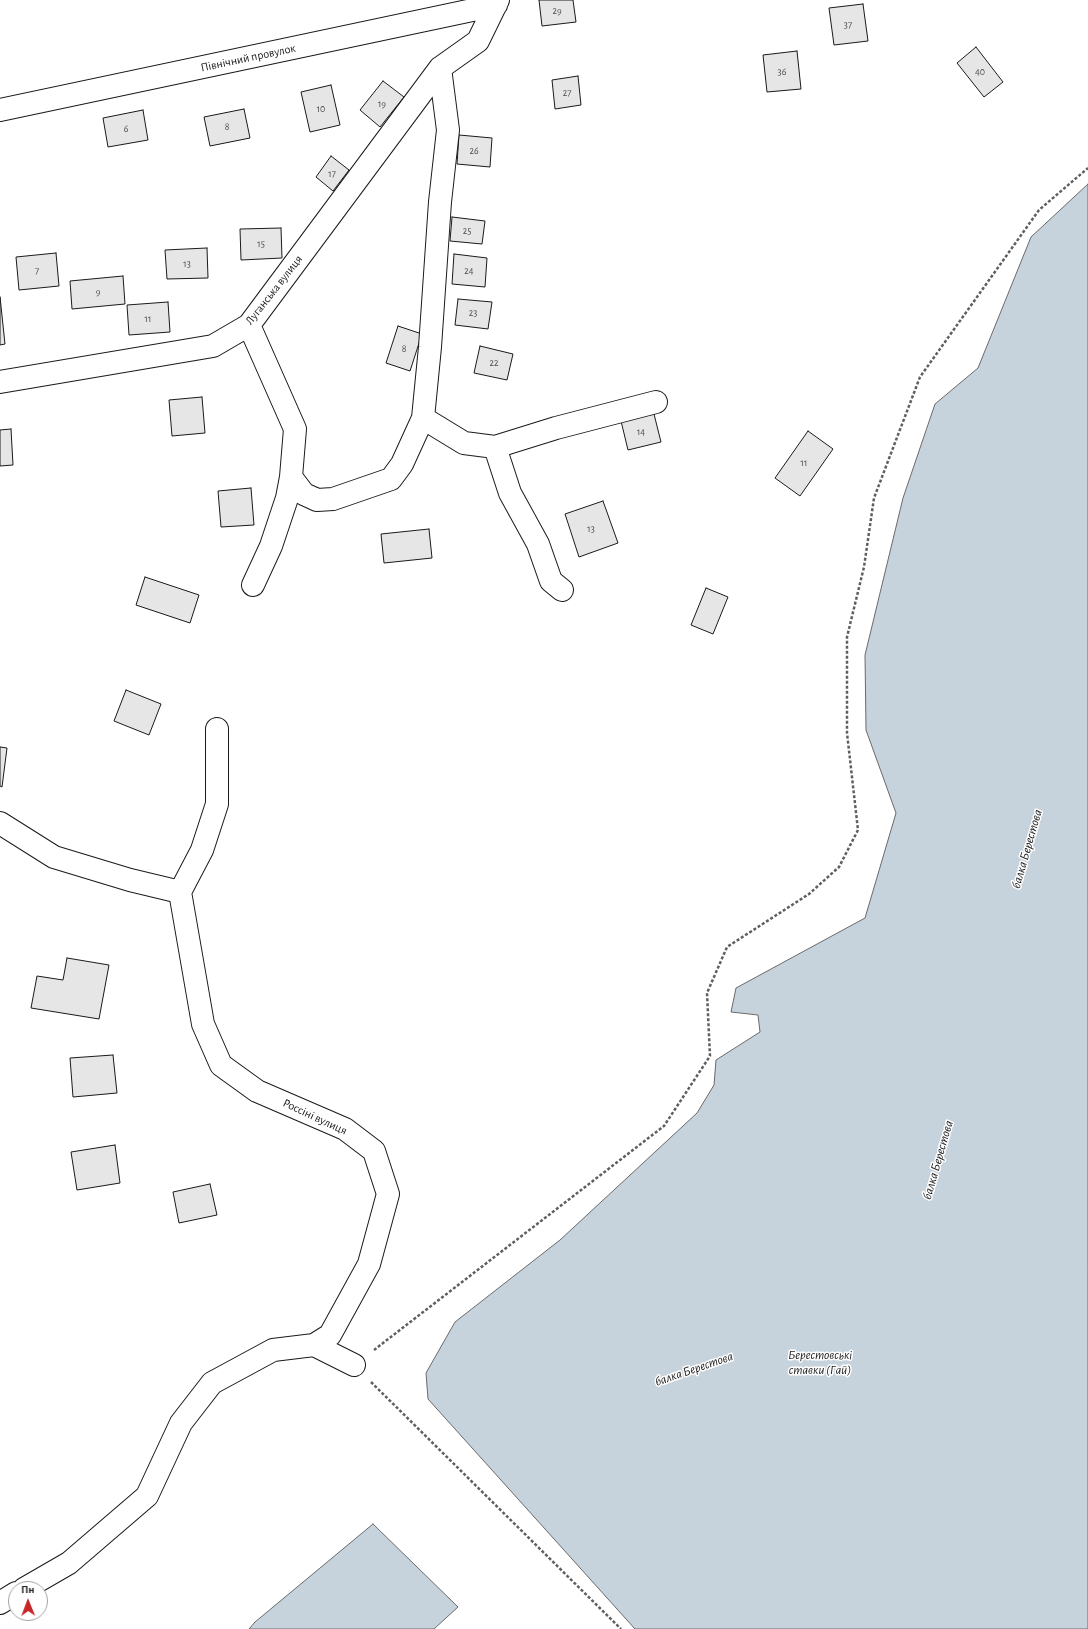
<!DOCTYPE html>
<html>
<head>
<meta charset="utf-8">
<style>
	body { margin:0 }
	#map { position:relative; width:1088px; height:1629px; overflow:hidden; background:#fff; font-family:"Alegreya Sans",sans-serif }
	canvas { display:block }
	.north { position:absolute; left:8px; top:1581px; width:40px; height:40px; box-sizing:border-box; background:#fff; border:1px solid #a3a3a3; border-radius:50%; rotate:359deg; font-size:11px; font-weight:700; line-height:16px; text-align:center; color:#1a1a1a }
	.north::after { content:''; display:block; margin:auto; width:14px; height:18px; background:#c62828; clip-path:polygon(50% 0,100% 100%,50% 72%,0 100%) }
</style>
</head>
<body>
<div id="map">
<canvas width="1088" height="1629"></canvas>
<div class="north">Пн</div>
</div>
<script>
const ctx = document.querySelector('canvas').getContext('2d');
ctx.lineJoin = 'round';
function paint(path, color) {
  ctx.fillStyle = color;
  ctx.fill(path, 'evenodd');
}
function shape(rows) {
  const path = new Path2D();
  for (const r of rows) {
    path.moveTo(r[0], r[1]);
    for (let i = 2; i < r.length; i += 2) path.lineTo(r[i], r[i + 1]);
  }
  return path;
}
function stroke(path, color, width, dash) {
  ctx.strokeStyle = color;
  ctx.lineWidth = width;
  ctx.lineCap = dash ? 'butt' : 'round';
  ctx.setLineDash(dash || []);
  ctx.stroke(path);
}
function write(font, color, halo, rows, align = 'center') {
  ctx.font = font + ' "Alegreya Sans",sans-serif';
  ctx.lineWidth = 3;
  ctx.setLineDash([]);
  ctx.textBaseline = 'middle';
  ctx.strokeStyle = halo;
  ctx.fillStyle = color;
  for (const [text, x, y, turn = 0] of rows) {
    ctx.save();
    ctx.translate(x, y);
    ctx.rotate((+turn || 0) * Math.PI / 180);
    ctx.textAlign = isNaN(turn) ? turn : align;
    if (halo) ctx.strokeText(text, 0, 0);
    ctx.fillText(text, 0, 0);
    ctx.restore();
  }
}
const water = shape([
	[1088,184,1088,1629,635,1629,428,1399,426,1373,455,1322,560,1240,697,1113,714,1085,716,1060,760,1032,758,1015,731,1012,736,988,865,918,896,813,866,730,865,655,903,498,935,404,978,368,1031,237,1088,184],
	[373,1524,458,1607,434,1629,249,1629,255,1622,373,1524]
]);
paint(water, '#c6d2dc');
stroke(water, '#6a6a6a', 1);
const building = shape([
	[539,0,573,0,576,22,542,26,539,0],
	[863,4,868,41,834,45,829,8,863,4],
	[976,47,1003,82,984,97,957,63,976,47],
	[797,51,801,89,767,92,763,55,797,51],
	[578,76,581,105,555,109,552,80,578,76],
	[383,81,404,97,380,127,360,110,383,81],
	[331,85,340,125,310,132,301,92,331,85],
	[244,109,250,138,210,146,204,117,244,109],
	[143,110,148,140,108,147,103,118,143,110],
	[459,135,492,138,490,167,457,164,459,135],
	[331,156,349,170,333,191,316,177,331,156],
	[452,217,485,221,482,244,450,241,452,217],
	[281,228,282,258,241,260,240,229,281,228],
	[207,248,208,278,167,279,165,250,207,248],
	[56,253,59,286,19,290,16,257,56,253],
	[454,254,487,258,485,287,452,284,454,254],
	[123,276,125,304,72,309,70,281,123,276],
	[0,297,5,344,0,345,0,297],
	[458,299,492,302,488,329,455,325,458,299],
	[168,302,170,332,129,335,127,305,168,302],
	[398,326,422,334,410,371,386,363,398,326],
	[480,346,513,354,507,380,474,373,480,346],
	[202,397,205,433,172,436,169,400,202,397],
	[654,414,661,442,628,450,621,421,654,414],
	[11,429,13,465,0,466,0,430,11,429],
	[808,431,833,449,800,496,775,478,808,431],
	[251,488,254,525,221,527,218,491,251,488],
	[603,501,618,543,579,557,565,514,603,501],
	[429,529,432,558,384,563,381,534,429,529],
	[145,577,199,595,190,623,136,605,145,577],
	[706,588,728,597,713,634,691,625,706,588],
	[126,690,161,704,149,735,114,721,126,690],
	[0,747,7,748,2,787,0,786,0,747],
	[67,958,109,965,99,1019,31,1008,37,976,63,980,67,958],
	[113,1055,117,1093,73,1097,70,1058,113,1055],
	[115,1145,120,1183,77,1190,71,1152,115,1145],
	[210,1184,217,1215,179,1223,173,1192,210,1184]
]);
paint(building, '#e6e6e6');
stroke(building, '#1a1a1a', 1);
const street = shape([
	[0,110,496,5],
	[249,325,295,429,291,477,287,498,271,546,253,585],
	[0,382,213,346,249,325,440,68,478,41,498,0],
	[423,418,430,347,440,202,448,130,440,68],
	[495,447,510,493,538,544,551,581,562,590],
	[291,477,304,494,317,500,333,499,391,479,402,464,423,418,464,443,495,447,556,428,656,402],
	[0,823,54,857,130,880,180,892,202,850,217,804,217,729],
	[180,892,203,1024,221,1065,257,1091,345,1129,374,1151,388,1194,369,1264,330,1335,314,1345],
	[24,1589,69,1563,147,1496,181,1423,212,1383,273,1350,314,1345,354,1365],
	[0,1603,16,1593]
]);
stroke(street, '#1a1a1a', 24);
stroke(shape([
	[374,1350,664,1126,710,1056,707,993,727,947,809,894,839,867,858,830,847,733,847,637,864,567,874,498,920,377,1039,210,1088,168],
	[371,1382,621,1629]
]), '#5f5f5f', 2.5, [3, 2]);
stroke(street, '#fff', 22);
write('10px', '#4d4d4d', null, [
	["29",557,11],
	["37",848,25],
	["36",782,72],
	["40",980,72],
	["27",567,93],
	["19",382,104],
	["10",321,109],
	["8",227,127],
	["6",126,129],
	["26",474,151],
	["17",332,174],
	["25",467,231],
	["15",261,244],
	["13",187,264],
	["7",37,271],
	["24",469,271],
	["9",98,292],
	["23",473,313],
	["11",148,319],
	["8",404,349],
	["22",494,363],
	["14",641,432],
	["11",804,463],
	["13",591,529]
]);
write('12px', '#1a1a1a', '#fff', [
	["Північний провулок",248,58,-12],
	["Луганська вулиця",274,290,-52],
	["Россіні вулиця",315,1117,25]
]);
write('italic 13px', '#1a1a1a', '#fff', [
	["балка Берестова",1027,849,-74],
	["балка Берестова",938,1160,-74],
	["Берестовські",820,1355],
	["ставки (Гай)",820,1370],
	["балка Берестова",694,1369,-19]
]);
</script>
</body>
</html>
